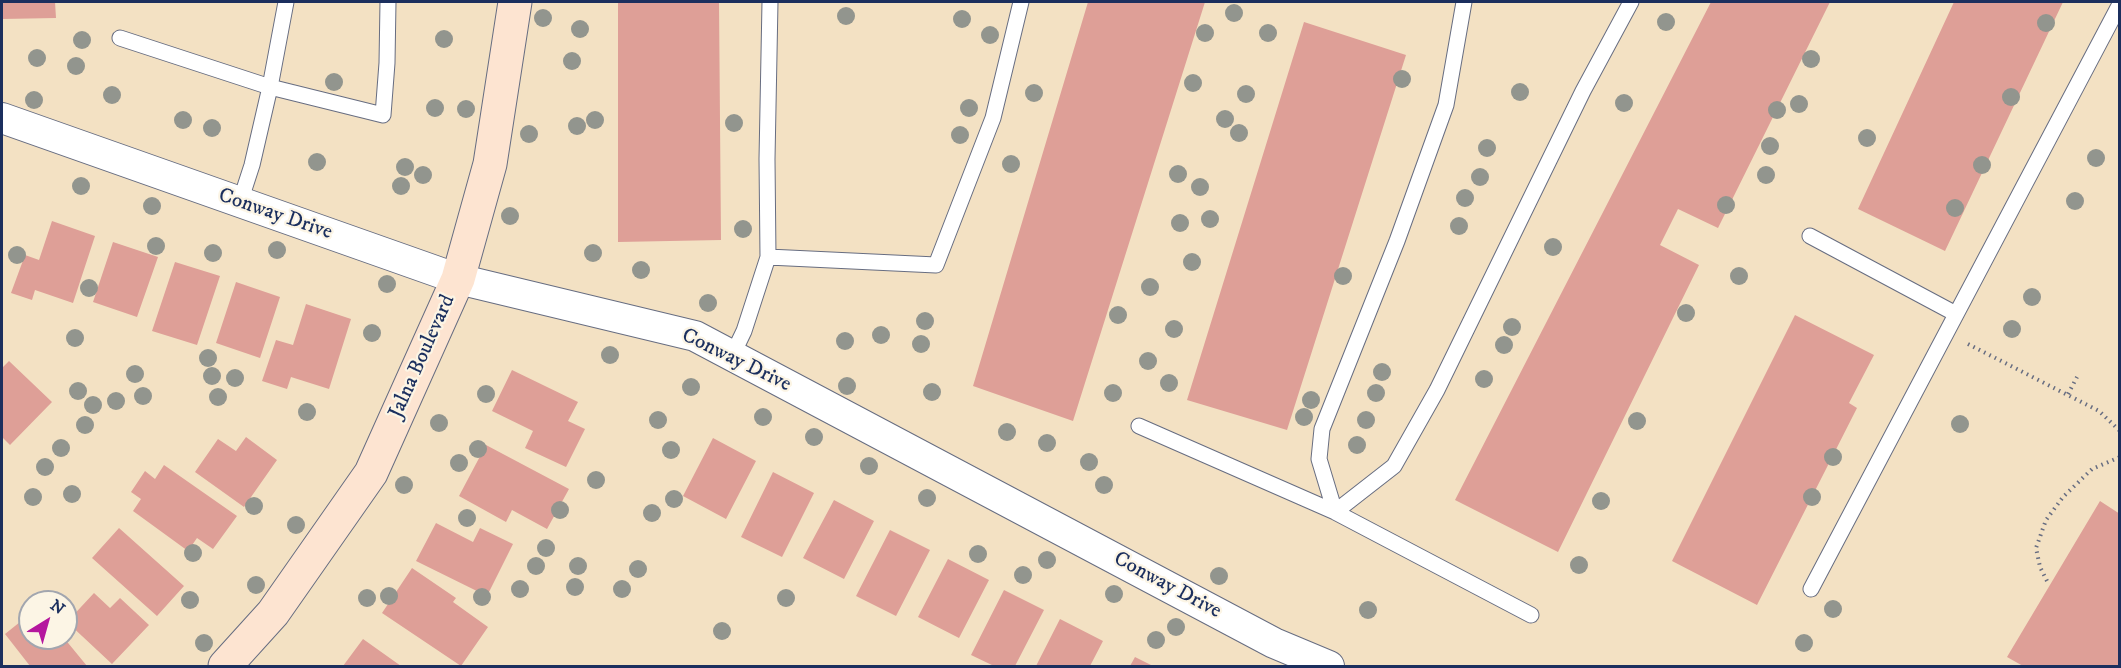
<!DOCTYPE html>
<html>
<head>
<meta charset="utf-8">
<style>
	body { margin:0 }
	#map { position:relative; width:2121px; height:668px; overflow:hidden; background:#f3e1c3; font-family:"IM FELL DW Pica",serif }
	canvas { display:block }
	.frame { position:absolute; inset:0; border:3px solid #1b2f5e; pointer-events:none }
	.north { position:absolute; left:18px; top:590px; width:60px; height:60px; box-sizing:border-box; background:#fcf5e5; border:2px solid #a2a6af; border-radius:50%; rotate:37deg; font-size:16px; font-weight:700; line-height:24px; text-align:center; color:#1b2f5e }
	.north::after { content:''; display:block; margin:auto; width:21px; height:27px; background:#b5179e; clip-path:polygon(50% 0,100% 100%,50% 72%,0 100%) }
</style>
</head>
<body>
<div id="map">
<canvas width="2121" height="668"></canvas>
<div class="frame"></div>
<div class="north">N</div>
</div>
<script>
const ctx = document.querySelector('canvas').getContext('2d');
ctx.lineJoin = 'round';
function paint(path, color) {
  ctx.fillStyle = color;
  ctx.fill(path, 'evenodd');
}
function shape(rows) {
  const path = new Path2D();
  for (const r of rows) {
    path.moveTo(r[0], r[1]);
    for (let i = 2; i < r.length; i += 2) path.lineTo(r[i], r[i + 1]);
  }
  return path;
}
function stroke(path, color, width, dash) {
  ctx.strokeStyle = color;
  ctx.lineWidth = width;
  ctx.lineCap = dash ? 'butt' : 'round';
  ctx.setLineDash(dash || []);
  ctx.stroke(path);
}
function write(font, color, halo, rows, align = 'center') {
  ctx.font = font + ' "IM FELL DW Pica",serif';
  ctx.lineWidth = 4.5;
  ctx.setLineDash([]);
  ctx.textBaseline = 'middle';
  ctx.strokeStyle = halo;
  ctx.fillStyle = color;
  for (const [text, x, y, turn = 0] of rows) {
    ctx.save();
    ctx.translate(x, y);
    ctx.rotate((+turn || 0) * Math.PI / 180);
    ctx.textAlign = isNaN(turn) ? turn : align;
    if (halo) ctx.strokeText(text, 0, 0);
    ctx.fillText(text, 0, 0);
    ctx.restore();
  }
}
paint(shape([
	[2,2,55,2,56,18,2,19],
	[618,2,719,2,721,240,618,242],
	[1088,2,1205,2,1073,421,973,386],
	[1711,2,1830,2,1718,228,1678,209,1660,245,1699,265,1558,552,1455,500],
	[1954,2,2063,2,1945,251,1858,209],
	[1304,22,1406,55,1287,430,1187,400],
	[52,221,95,236,73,303,35,290,32,300,11,293,25,255,39,260],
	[113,242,158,257,137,317,93,302],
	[175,262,220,276,197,345,152,331],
	[236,282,280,297,260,358,216,343],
	[306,304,351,319,329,389,291,377,287,389,262,381,276,340,293,345],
	[1795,315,1874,355,1849,403,1857,408,1757,605,1672,561],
	[9,361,52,402,10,445,2,437,2,368],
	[512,370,578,402,568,421,585,429,566,467,525,448,533,431,492,411],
	[246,437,277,460,244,507,195,472,218,439,236,451],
	[713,438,756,461,726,519,683,496],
	[486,445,569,489,547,529,512,510,506,522,459,496],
	[164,465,237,516,213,549,197,538,188,551,133,511,141,499,131,492,145,471,155,479],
	[773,472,814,493,782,557,741,537],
	[834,500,874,521,844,579,803,558],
	[2100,501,2120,514,2120,666,2023,666,2007,657],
	[436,523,473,542,480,528,513,544,487,596,416,561],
	[119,528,184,586,157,616,92,558],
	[890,530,930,550,896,616,856,596],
	[948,559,989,580,959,638,918,617],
	[412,568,456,598,453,602,488,627,461,666,382,613],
	[1004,590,1044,610,1015,666,994,666,971,655],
	[94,593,110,608,120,598,149,625,112,664,67,622],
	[30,614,30,638,64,638,87,666,30,666,5,634],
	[1060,619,1103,641,1090,666,1036,666],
	[363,639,401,666,343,666],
	[1135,657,1153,666,1130,666]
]), '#de9f97');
const lane = shape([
	[286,2,270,87,383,115,387,63,388,2],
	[120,38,270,87,252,165,240,202],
	[1810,236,1956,314],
	[768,257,936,265,993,118,1021,2],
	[732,356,744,331,768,257,767,159,770,2],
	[1139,426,1335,512,1531,615],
	[1335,512,1394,466,1437,390,1583,91,1631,2],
	[1335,512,1319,459,1322,429,1397,241,1446,105,1464,2],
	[1811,589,2120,4]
]);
const street = shape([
	[2,118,458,279,695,336,1274,643,1329,666]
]);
const secondary = shape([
	[225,666,273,613,371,473,458,279,490,164,515,2]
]);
stroke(lane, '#676d81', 17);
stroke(street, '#676d81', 32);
stroke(secondary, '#676d81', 35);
stroke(shape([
	[1968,344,2099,411,2120,431],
	[2068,394,2077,377],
	[2047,581,2040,567,2036,548,2046,520,2063,497,2092,469,2120,457]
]), '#676d81', 4, [1.5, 4.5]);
stroke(lane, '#fff', 15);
stroke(street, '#fff', 30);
stroke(secondary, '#fde4d1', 33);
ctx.fillStyle = '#92958e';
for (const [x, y] of [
	[1234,13],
	[846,16],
	[543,18],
	[962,19],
	[1666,22],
	[2046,23],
	[580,29],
	[1205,33],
	[1268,33],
	[990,35],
	[444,39],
	[82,40],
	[37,58],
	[1811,59],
	[572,61],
	[76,66],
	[1402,79],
	[334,82],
	[1193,83],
	[1520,92],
	[1034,93],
	[1246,94],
	[112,95],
	[2011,97],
	[34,100],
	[1624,103],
	[1799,104],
	[435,108],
	[969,108],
	[466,109],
	[1777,110],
	[1225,119],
	[183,120],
	[595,120],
	[734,123],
	[577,126],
	[212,128],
	[1239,133],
	[529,134],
	[960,135],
	[1867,138],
	[1770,146],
	[1487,148],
	[2096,158],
	[317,162],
	[1011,164],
	[1982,165],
	[405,167],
	[1178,174],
	[423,175],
	[1766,175],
	[1480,177],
	[81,186],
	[401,186],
	[1200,187],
	[1465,198],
	[2075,201],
	[1726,205],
	[152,206],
	[1955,208],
	[510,216],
	[1210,219],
	[1180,223],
	[1459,226],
	[743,229],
	[156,246],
	[1553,247],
	[277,250],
	[213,253],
	[593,253],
	[17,255],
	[1192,262],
	[641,270],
	[1343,276],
	[1739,276],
	[387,284],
	[1150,287],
	[89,288],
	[2032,297],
	[708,303],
	[1686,313],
	[1118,315],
	[925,321],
	[1512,327],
	[1174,329],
	[2012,329],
	[372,333],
	[881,335],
	[75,338],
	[845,341],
	[921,344],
	[1504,345],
	[610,355],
	[208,358],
	[1148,361],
	[1382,372],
	[135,374],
	[212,376],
	[235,378],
	[1484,379],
	[1169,383],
	[847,386],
	[691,387],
	[78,391],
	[932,392],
	[1113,393],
	[1376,393],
	[486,394],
	[143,396],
	[218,397],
	[1311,400],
	[116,401],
	[93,405],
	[307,412],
	[763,417],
	[1304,417],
	[658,420],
	[1366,420],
	[1637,421],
	[439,423],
	[1960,424],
	[85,425],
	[1007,432],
	[814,437],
	[1047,443],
	[1357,445],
	[61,448],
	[478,449],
	[671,450],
	[1833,457],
	[1089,462],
	[459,463],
	[869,466],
	[45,467],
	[596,480],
	[404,485],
	[1104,485],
	[72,494],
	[33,497],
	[1812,497],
	[927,498],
	[674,499],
	[1601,501],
	[254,506],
	[560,510],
	[652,513],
	[467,518],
	[296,525],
	[546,548],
	[193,553],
	[978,554],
	[1047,560],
	[1579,565],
	[536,566],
	[578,566],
	[638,569],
	[1023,575],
	[1219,576],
	[256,585],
	[575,587],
	[520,589],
	[622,589],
	[1114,594],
	[389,596],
	[482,597],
	[367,598],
	[786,598],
	[190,600],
	[1833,609],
	[1368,610],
	[1176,627],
	[722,631],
	[1156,640],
	[204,643],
	[1804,643]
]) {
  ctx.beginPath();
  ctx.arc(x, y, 9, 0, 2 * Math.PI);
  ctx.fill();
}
write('21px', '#1b2f5e', '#fcf5e5', [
	["Conway Drive",275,215,19],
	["Jalna Boulevard",423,357,-66],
	["Conway Drive",736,361,26],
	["Conway Drive",1167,586,28]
]);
</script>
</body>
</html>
